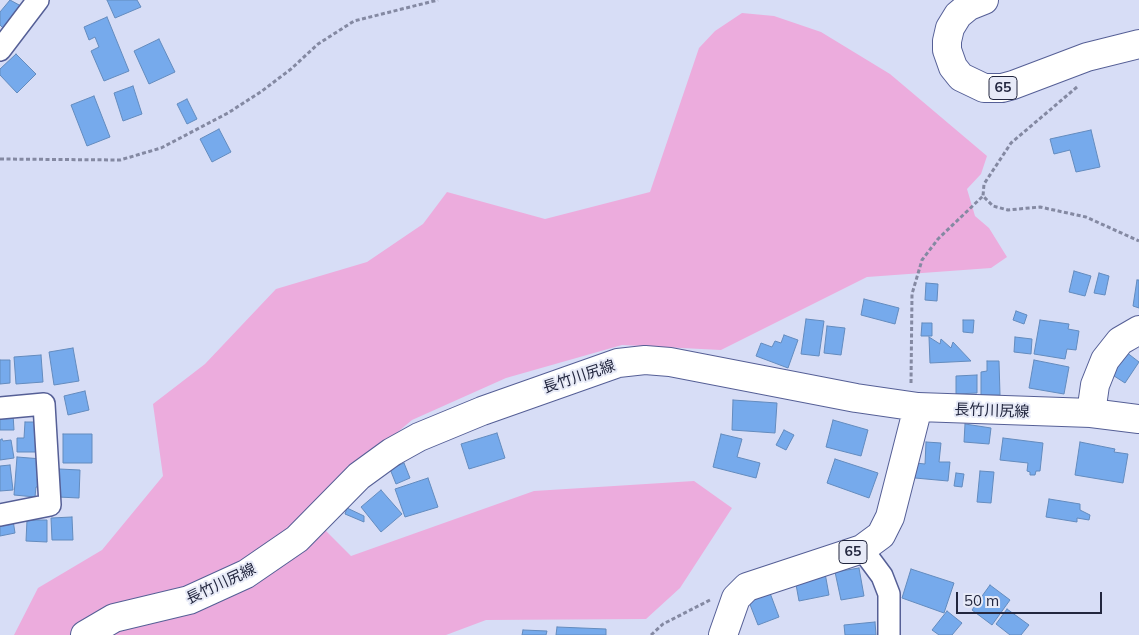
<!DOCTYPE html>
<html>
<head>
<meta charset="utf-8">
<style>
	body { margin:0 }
	#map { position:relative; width:1139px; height:635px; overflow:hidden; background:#d7ddf6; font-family:Mulish,sans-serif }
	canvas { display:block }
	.scale { position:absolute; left:956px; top:592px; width:146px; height:22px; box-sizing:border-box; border:2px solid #22263e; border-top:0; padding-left:6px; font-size:15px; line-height:18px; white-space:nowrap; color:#22263e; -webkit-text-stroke:4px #e7eaf7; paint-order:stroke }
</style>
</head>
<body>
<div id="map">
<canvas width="1139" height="635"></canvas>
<div class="scale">50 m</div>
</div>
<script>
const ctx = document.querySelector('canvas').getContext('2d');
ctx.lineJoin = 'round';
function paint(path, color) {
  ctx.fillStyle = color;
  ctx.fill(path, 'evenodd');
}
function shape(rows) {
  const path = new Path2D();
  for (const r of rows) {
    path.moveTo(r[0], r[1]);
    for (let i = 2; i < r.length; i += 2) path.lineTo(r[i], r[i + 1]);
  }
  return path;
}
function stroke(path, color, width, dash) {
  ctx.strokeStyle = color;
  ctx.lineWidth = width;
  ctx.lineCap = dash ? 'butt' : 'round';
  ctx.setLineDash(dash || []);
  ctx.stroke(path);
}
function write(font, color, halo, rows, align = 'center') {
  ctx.font = font + ' Mulish,"Noto Sans JP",sans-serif';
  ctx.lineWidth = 4;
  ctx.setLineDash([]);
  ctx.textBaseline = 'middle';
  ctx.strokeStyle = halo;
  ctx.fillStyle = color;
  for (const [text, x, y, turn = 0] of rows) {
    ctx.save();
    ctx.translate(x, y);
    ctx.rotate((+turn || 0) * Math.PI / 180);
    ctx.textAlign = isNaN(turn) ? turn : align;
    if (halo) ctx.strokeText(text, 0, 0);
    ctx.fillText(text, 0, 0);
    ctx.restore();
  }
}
paint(shape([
	[742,13,774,16,821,32,890,74,987,156,981,174,967,189,975,216,989,228,1007,257,991,268,867,277,721,350,622,345,506,378,412,420,305,510,351,556,534,491,694,481,732,508,680,588,646,619,486,620,446,635,14,635,38,588,102,550,163,476,153,404,205,364,276,289,367,262,423,224,447,192,545,219,650,192,699,48,715,31]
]), '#ecacdd');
const building = shape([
	[10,0,21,6,3,28,0,25,0,12,10,0],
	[107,0,137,0,141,7,115,18,107,0],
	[107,17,129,71,104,81,91,51,99,47,95,37,89,40,84,27,107,17],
	[159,39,175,72,149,84,134,51,159,39],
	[16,54,36,74,17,93,0,75,0,69,16,54],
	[133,86,142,114,123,121,114,93,133,86],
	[94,96,110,137,87,146,71,105,94,96],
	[187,99,197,119,187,124,177,104,187,99],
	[219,129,231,152,212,162,200,139,219,129],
	[1091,130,1100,167,1076,172,1070,150,1054,154,1050,139,1091,130],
	[1074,271,1091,276,1085,296,1069,292,1074,271],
	[1099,273,1109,276,1105,295,1094,293,1099,273],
	[1137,280,1139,280,1139,308,1133,306,1137,280],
	[926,283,938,284,937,301,925,300,926,283],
	[864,299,899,308,895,324,861,315,864,299],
	[1016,311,1027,315,1024,324,1013,320,1016,311],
	[806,319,824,321,819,356,801,354,806,319],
	[963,320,974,320,973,333,963,332,963,320],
	[1040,320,1069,324,1068,329,1079,331,1076,350,1067,349,1065,359,1034,354,1040,320],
	[922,323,932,323,932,336,921,336,922,323],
	[827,326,845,328,841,355,824,353,827,326],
	[784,335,798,340,788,368,756,356,761,343,772,347,775,341,781,343,784,335],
	[929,337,940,344,941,339,951,348,953,342,971,361,930,363,929,337],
	[1015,337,1032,339,1031,354,1014,352,1015,337],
	[73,348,79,381,54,385,49,352,73,348],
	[1126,352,1139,362,1125,383,1111,374,1126,352],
	[41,355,43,382,16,384,14,357,41,355],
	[0,360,10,360,10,383,0,384,0,360],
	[1034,360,1069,367,1064,394,1029,388,1034,360],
	[987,361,999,361,1000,395,981,395,981,372,987,371,987,361],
	[977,375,977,393,956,394,956,376,977,375],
	[85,391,89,410,68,415,64,396,85,391],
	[733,400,777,403,775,433,732,430,733,400],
	[0,414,13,414,14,430,0,430,0,414],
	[833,420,868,430,861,456,826,447,833,420],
	[25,422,38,422,38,452,17,452,17,438,24,438,25,422],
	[965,424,991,428,989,444,964,442,965,424],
	[784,430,794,435,786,450,776,445,784,430],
	[497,433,505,458,469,469,461,444,497,433],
	[63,434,92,434,92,463,63,463,63,434],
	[721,434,742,439,737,457,760,463,756,478,713,467,721,434],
	[1003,438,1043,443,1040,471,1036,471,1035,475,1030,475,1030,472,1027,471,1028,463,1000,460,1003,438],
	[2,439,3,441,11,440,14,458,0,460,0,440,2,439],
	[926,442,941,443,939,462,950,462,948,481,915,478,916,463,925,464,926,442],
	[1080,442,1115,449,1114,452,1128,454,1123,483,1075,475,1080,442],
	[17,457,42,459,40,487,36,487,35,497,14,495,17,457],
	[835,459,878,473,869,498,827,483,835,459],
	[404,463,410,478,396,484,390,469,404,463],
	[10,465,13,490,0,491,0,466,10,465],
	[59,469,80,470,79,498,58,497,59,469],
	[980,471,994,472,991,503,977,502,980,471],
	[956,473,964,474,962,487,954,486,956,473],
	[428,478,438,507,405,517,395,489,428,478],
	[381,490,402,514,381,532,361,507,381,490],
	[1049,499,1080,504,1080,510,1090,515,1089,520,1077,518,1077,522,1046,517,1049,499],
	[347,508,364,516,364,522,345,514,347,508],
	[72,517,73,540,52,540,51,518,72,517],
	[13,520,15,533,0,536,0,523,13,520],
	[27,520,47,520,47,542,26,541,27,520],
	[859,568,864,596,841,600,835,572,859,568],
	[911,569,954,583,944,613,902,598,911,569],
	[825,573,829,595,799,601,795,579,825,573],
	[990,585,1010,600,992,625,972,610,990,585],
	[770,593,779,617,758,625,749,602,770,593],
	[1007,609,1029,625,1021,635,1010,635,996,624,1007,609],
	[947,611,962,623,952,635,939,635,932,630,947,611],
	[875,622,876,635,845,635,844,625,875,622],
	[557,627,606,629,606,635,556,635,557,627],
	[523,630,547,631,546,635,522,635,523,630]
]);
paint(building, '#76aaec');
stroke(building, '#638bbe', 1);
const minor = shape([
	[0,50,38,0],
	[0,408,44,404,50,505,0,515],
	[862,549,882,576,889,594,889,635]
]);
const major = shape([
	[984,0,969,6,958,15,950,28,947,41,947,50,953,67,961,77,984,88,1002,88,1013,85,1087,57,1139,44],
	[1091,413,1095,385,1105,360,1120,341,1139,330],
	[85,635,114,618,189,600,246,574,297,539,359,476,392,452,419,437,482,411,618,363,645,360,670,362,856,398,918,407,1091,413,1139,419],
	[723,635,736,598,747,587,862,549,881,535,890,517,918,407]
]);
stroke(minor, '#555f96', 24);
stroke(major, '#555f96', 30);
stroke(shape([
	[1077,87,1011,143,984,184,983,196,993,206,1008,210,1040,207,1086,217,1139,241],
	[0,159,120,160,161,148,228,113,262,91,291,69,318,44,354,21,438,0],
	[911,383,912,294,922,260,938,239,983,196],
	[651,635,663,624,710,600]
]), '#8489a2', 3, [4, 2.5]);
stroke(minor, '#fff', 21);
stroke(major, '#fff', 28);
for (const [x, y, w] of [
	[1003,88,28],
	[853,552,28]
]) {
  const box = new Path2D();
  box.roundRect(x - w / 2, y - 11.5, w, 23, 4);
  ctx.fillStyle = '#e7eaf7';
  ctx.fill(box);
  stroke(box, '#22263e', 1);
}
write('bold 14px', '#22263e', null, [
	["65",1003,88],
	["65",853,552]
]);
write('15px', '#22263e', '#e7eaf7', [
	["長竹川尻線",579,377,-18],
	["長竹川尻線",992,411,2],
	["長竹川尻線",221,584,-25]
]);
</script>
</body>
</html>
